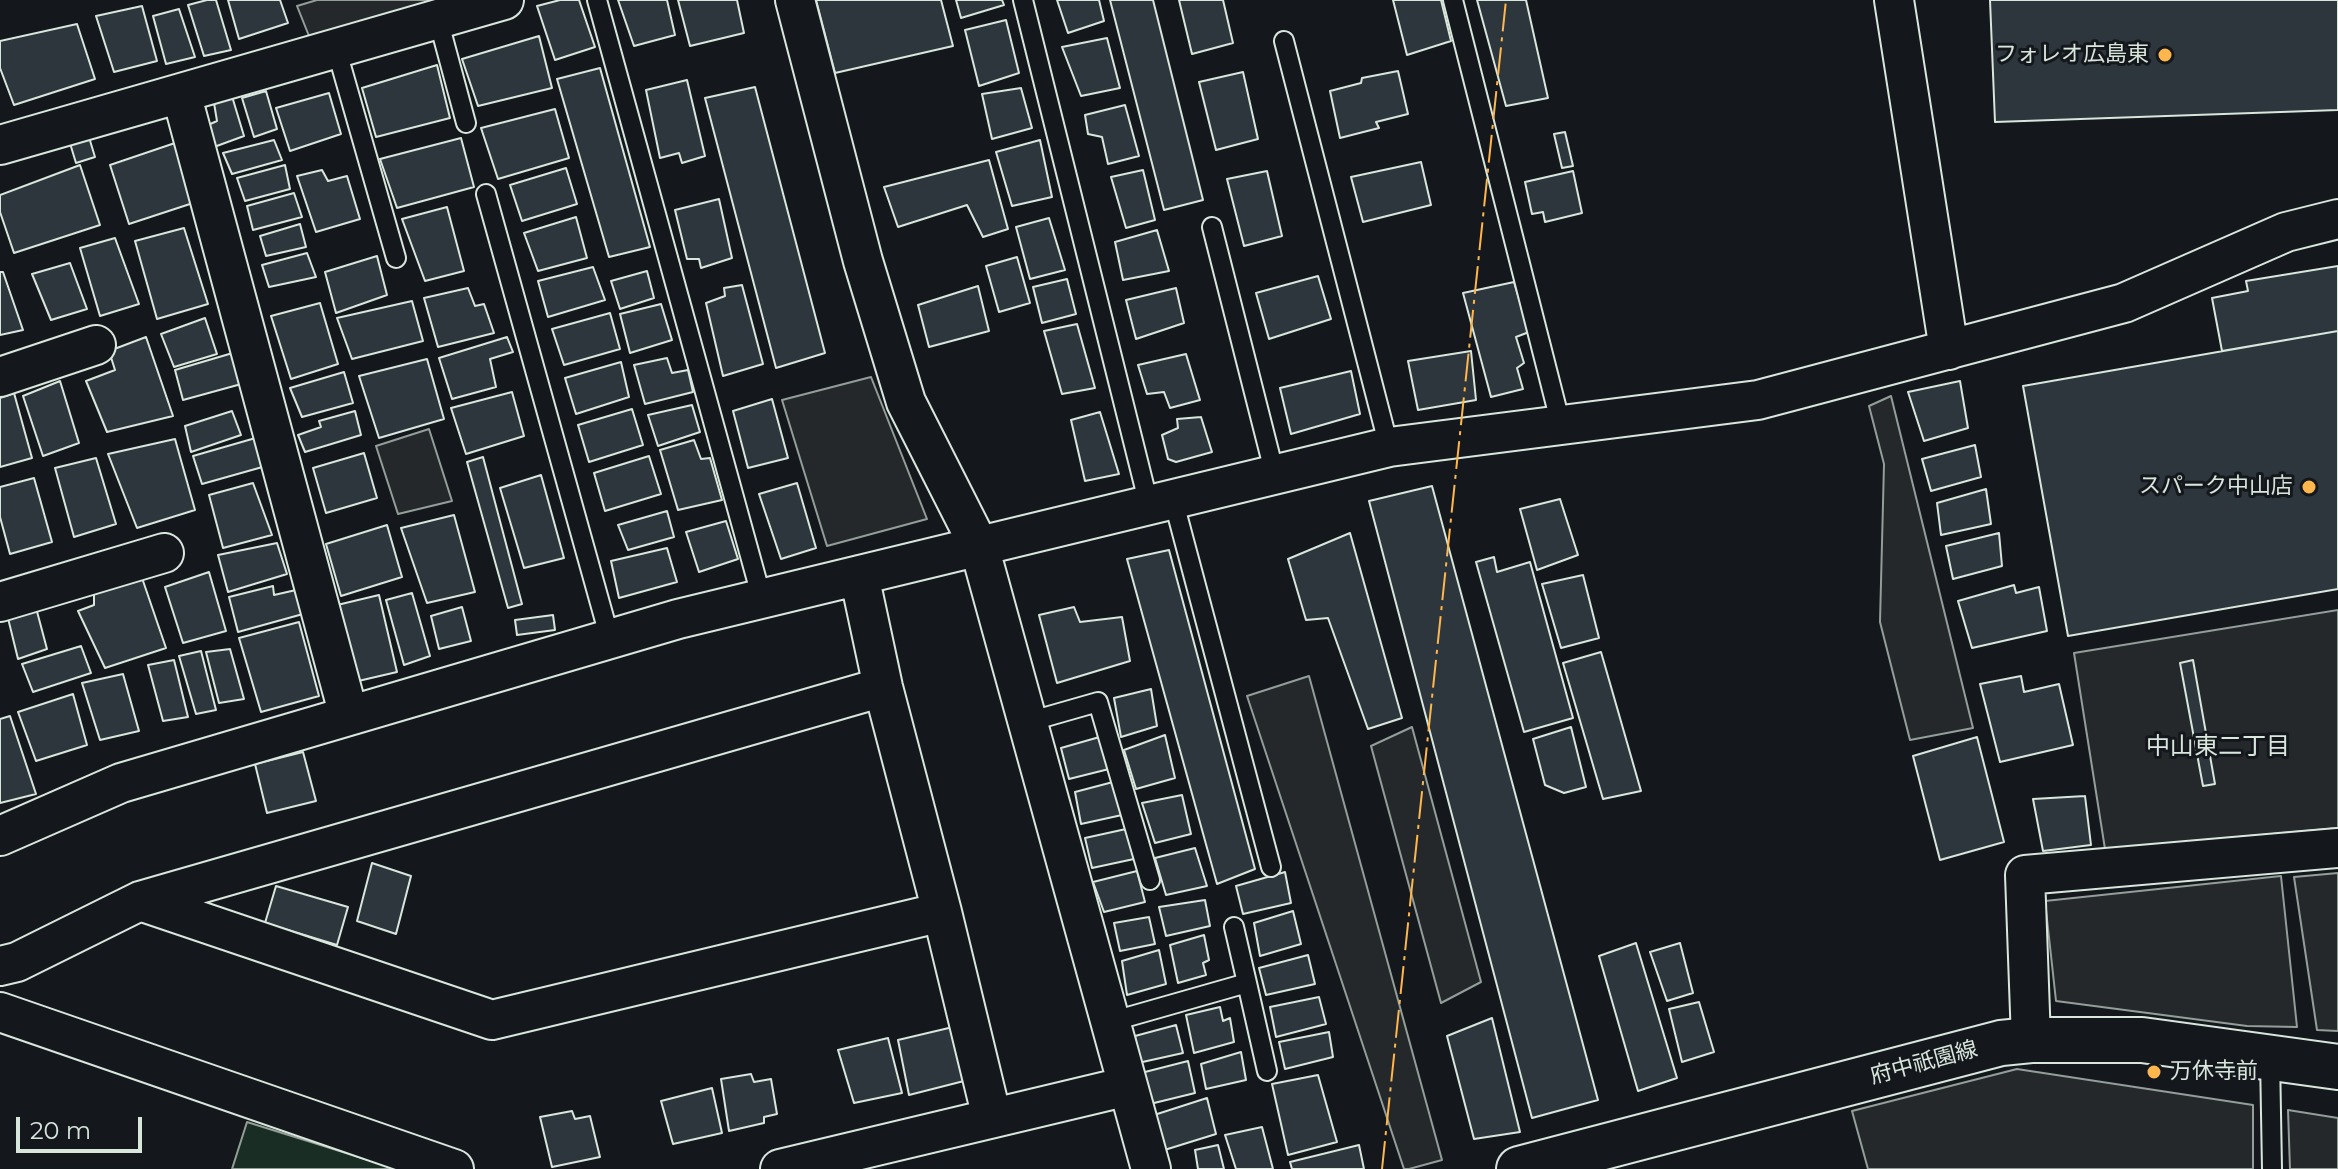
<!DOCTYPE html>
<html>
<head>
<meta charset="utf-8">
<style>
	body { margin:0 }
	#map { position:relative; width:2338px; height:1169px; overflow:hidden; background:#14181c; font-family:Montserrat,sans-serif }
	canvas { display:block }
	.scale { position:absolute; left:16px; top:1117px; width:126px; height:36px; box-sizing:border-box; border:4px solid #d8e6dc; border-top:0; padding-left:10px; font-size:24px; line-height:28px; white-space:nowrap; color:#d8e6dc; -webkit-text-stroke:6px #14181c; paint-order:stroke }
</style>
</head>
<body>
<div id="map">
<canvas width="2338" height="1169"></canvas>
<div class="scale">20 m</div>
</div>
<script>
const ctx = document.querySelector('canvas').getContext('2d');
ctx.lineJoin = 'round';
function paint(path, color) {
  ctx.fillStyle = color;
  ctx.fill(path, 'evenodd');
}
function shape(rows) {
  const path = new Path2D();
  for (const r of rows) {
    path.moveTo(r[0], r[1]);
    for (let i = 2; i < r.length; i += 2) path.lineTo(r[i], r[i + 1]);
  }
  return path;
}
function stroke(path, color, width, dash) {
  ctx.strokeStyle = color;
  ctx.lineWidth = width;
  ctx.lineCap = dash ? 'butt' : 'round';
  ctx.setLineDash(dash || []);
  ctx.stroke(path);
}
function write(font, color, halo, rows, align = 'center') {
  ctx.font = font + ' Montserrat,"Noto Sans JP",sans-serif';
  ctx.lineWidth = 6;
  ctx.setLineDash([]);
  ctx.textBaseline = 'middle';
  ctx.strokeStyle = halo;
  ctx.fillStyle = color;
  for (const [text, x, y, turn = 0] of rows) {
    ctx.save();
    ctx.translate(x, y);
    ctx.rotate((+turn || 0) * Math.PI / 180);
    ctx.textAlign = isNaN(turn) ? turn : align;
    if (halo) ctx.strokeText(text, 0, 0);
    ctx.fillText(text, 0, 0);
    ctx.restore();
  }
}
const green = shape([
	[247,1122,397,1169,232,1169,247,1122]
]);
paint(green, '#1a2d24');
stroke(green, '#939e99', 2);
const parking = shape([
	[317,0,438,0,309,36,297,6,317,0],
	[871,377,927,519,827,546,782,400,871,377],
	[1891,396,1973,728,1910,740,1880,622,1884,464,1869,406,1891,396],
	[429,429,452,501,398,514,376,446,429,429],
	[2338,610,2338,828,2105,849,2074,653,2338,610],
	[1309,676,1442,1160,1409,1169,1404,1169,1247,696,1309,676],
	[1412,727,1481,982,1441,1003,1371,746,1412,727],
	[2338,873,2338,1031,2317,1030,2294,877,2338,873],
	[2281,876,2297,1027,2247,1026,2056,1001,2045,901,2281,876],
	[2017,1069,2253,1105,2253,1169,1868,1169,1852,1111,2017,1069],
	[2288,1110,2338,1118,2338,1169,2290,1169,2288,1110]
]);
paint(parking, '#24282b');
stroke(parking, '#939e99', 2);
const building = shape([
	[207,0,216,0,231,50,204,56,188,5,207,0],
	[228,0,280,0,288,23,239,39,228,0],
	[560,0,579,0,595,47,555,60,537,6,560,0],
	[618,0,667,0,675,35,634,46,618,0],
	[678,0,737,0,744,33,690,46,678,0],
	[816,0,941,0,953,46,835,73,816,0],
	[956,0,1002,0,1004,5,961,18,956,0],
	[1057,0,1099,0,1104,21,1068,33,1057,0],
	[1110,0,1153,0,1203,200,1164,210,1110,0],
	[1179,0,1223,0,1233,43,1192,54,1179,0],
	[1393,0,1441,0,1451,41,1407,55,1393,0],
	[1477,0,1526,0,1548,98,1506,106,1477,0],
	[1990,0,2338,0,2338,110,1995,122,1990,0],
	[142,6,157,61,114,72,96,16,142,6],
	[179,9,195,57,166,64,153,16,179,9],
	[1006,20,1019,73,979,86,965,30,1006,20],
	[77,24,95,79,14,105,0,68,0,41,77,24],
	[539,36,552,88,478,106,462,59,539,36],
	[1107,38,1120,88,1081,96,1062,47,1107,38],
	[437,65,450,118,376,137,362,88,437,65],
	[600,68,650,247,609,257,557,79,600,68],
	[1398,71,1408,114,1376,122,1379,128,1340,138,1330,91,1361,83,1362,78,1398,71],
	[1243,72,1258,139,1216,150,1199,82,1243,72],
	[687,80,705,156,682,163,679,153,660,158,646,90,687,80],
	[755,87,825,353,776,368,705,98,755,87],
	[1021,88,1032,128,992,139,982,94,1021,88],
	[266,91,277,129,254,137,242,98,266,91],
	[231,93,244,136,214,147,208,125,217,121,213,97,231,93],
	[329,93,341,134,290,151,276,108,329,93],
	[1125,105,1139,156,1108,164,1102,137,1088,134,1085,115,1125,105],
	[555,109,569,158,498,179,481,128,555,109],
	[1565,132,1573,166,1562,168,1554,134,1565,132],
	[88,134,95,157,76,163,69,140,88,134],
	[461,138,474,187,397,208,380,159,461,138],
	[274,140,282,160,232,174,223,153,274,140],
	[1040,140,1052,197,1012,206,996,152,1040,140],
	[175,143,193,203,129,224,110,165,175,143],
	[989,160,1008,229,983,237,967,205,898,227,884,187,989,160],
	[1421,162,1431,205,1363,222,1351,177,1421,162],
	[80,165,100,225,14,253,0,212,0,195,80,165],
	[285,165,290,189,245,201,237,178,285,165],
	[566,168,577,204,522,221,510,185,566,168],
	[322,170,328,181,347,176,360,219,316,232,297,176,322,170],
	[1143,170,1155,220,1126,228,1111,177,1143,170],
	[1267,171,1282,236,1244,246,1227,179,1267,171],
	[1573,171,1582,213,1545,222,1543,212,1532,214,1525,182,1573,171],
	[294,193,302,217,253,230,247,206,294,193],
	[719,199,732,258,701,268,699,259,687,259,675,210,719,199],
	[447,207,464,271,425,281,402,219,447,207],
	[576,217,587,258,538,271,524,233,576,217],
	[1049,218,1065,270,1030,279,1016,227,1049,218],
	[300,224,306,247,266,256,260,236,300,224],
	[184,228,208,304,157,319,135,241,184,228],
	[1157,230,1169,271,1123,280,1115,242,1157,230],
	[115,238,139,304,100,316,80,248,115,238],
	[307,253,316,277,269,287,262,265,307,253],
	[377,256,387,295,336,313,325,272,377,256],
	[1017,257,1030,303,999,312,986,266,1017,257],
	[70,263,87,309,51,320,32,274,70,263],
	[2338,266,2338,331,2222,351,2212,298,2248,291,2246,281,2338,266],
	[593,267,605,300,548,317,538,281,593,267],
	[647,271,654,298,620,309,611,281,647,271],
	[0,272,3,272,23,330,0,335,0,272],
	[1318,276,1331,319,1269,339,1256,293,1318,276],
	[1067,279,1076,314,1042,323,1033,287,1067,279],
	[1514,282,1529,332,1516,337,1524,363,1517,368,1523,389,1491,397,1463,293,1514,282],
	[742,285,763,364,723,376,706,303,725,296,724,288,742,285],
	[978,286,989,331,929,347,918,305,978,286],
	[468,288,475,306,484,304,494,333,438,347,424,298,468,288],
	[1176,288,1184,323,1136,339,1126,300,1176,288],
	[412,301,423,341,352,359,337,318,412,301],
	[320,303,338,364,291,379,271,316,320,303],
	[661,304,672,340,630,353,620,314,661,304],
	[610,313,620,349,564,365,552,329,610,313],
	[205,318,217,354,174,367,161,334,205,318],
	[1077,324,1095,388,1062,394,1044,331,1077,324],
	[2338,331,2338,589,2068,636,2023,386,2338,331],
	[146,337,173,416,107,432,86,381,115,370,109,351,146,337],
	[507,337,513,352,490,359,496,387,452,399,439,358,507,337],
	[1471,351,1476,400,1418,410,1408,361,1471,351],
	[236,352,245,383,183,400,175,370,236,352],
	[1186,354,1200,400,1170,408,1164,392,1147,394,1138,365,1186,354],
	[667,358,672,373,688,370,693,392,645,404,634,365,667,358],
	[427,359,444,419,379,438,359,376,427,359],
	[621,362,629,397,576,414,565,378,621,362],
	[1351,371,1360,414,1291,434,1280,388,1351,371],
	[344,372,353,403,302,417,290,388,344,372],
	[60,381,79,443,43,456,23,396,60,381],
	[1960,381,1968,428,1924,441,1908,392,1960,381],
	[512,392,524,436,466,454,451,408,512,392],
	[14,393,32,458,0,467,0,398,14,393],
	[772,399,788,458,748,468,733,411,772,399],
	[692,405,700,432,658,446,648,415,692,405],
	[632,409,643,445,589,462,578,425,632,409],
	[232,411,241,435,191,452,185,426,232,411],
	[355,411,361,435,305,452,298,435,321,427,319,421,355,411],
	[1100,412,1119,474,1085,481,1071,420,1100,412],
	[1201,417,1212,452,1176,462,1168,459,1162,435,1178,428,1177,419,1201,417],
	[259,437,266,466,202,484,193,456,259,437],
	[175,439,195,510,137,528,108,454,175,439],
	[694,440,701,459,710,458,722,500,678,510,660,450,694,440],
	[1975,445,1981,477,1931,491,1922,459,1975,445],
	[364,453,377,498,326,513,313,468,364,453],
	[649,456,661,494,605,511,594,473,649,456],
	[483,457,522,604,508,608,467,462,483,457],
	[96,458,116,524,74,537,55,468,96,458],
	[541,475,564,558,524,568,500,488,541,475],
	[34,478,52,542,10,554,0,517,0,487,34,478],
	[253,483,272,535,223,548,209,495,253,483],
	[797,483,816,548,781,559,759,494,797,483],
	[1432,486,1598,1100,1532,1118,1369,501,1432,486],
	[1986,489,1991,524,1941,535,1937,503,1986,489],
	[1560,499,1578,555,1537,570,1520,509,1560,499],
	[667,511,674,537,628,550,618,525,667,511],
	[454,515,475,592,427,603,401,528,454,515],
	[726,521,738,559,699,572,686,532,726,521],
	[387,525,402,577,341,596,326,544,387,525],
	[1350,533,1402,718,1368,729,1328,618,1306,620,1288,559,1350,533],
	[1999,533,2002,566,1953,579,1946,546,1999,533],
	[277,543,287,574,228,592,218,555,277,543],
	[667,548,677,582,619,598,611,561,667,548],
	[1169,550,1255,869,1217,884,1127,559,1169,550],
	[1494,557,1497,572,1530,562,1573,718,1524,732,1476,562,1494,557],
	[209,572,226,631,183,643,165,587,209,572],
	[141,575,166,648,105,668,78,611,94,605,94,587,141,575],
	[1583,575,1599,638,1561,648,1542,584,1583,575],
	[2014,585,2016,593,2039,587,2047,631,1972,648,1958,601,2014,585],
	[273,586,274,595,296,590,303,614,238,632,229,597,273,586],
	[412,593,430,656,404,665,386,600,412,593],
	[379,595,397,672,354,682,333,606,379,595],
	[35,604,47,649,18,659,6,610,35,604],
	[462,607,471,641,439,649,431,616,462,607],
	[1074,607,1080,622,1122,617,1130,661,1057,683,1039,615,1074,607],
	[553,615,555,630,517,635,515,620,553,615],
	[299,622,319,696,261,712,239,638,299,622],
	[81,646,91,673,33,692,22,664,81,646],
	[230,649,244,699,219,703,206,652,230,649],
	[201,651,216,710,196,714,179,656,201,651],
	[1601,652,1641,791,1603,799,1563,663,1601,652],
	[174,660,188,717,163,721,148,665,174,660],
	[2193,660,2215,784,2203,786,2180,663,2193,660],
	[123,674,139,731,100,740,82,683,123,674],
	[2021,676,2024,692,2059,684,2073,745,2000,762,1980,684,2021,676],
	[1151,689,1157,726,1121,737,1114,698,1151,689],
	[73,694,87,745,36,761,18,712,73,694],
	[10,716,36,794,0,803,0,719,10,716],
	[1571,727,1586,787,1564,793,1545,785,1533,739,1571,727],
	[1165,735,1175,778,1136,789,1124,750,1165,735],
	[1103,736,1109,769,1069,779,1061,748,1103,736],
	[1977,737,2004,842,1940,860,1913,756,1977,737],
	[303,752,316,801,267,813,255,764,303,752],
	[1113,782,1122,815,1081,824,1075,792,1113,782],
	[1182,795,1191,834,1155,843,1142,803,1182,795],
	[2085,796,2091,845,2043,851,2033,799,2085,796],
	[1126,829,1134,859,1092,868,1085,838,1126,829],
	[1195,848,1207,886,1166,895,1155,858,1195,848],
	[372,863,411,876,396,934,357,921,372,863],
	[1137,871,1145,902,1104,912,1093,882,1137,871],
	[1285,872,1291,903,1243,914,1236,886,1285,872],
	[276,886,348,907,337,945,265,923,276,886],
	[1205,900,1210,926,1166,936,1159,907,1205,900],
	[1293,911,1301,944,1260,956,1254,923,1293,911],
	[1149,917,1155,944,1120,951,1114,923,1149,917],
	[1204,935,1209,960,1203,963,1206,975,1178,983,1170,945,1204,935],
	[1636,943,1677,1078,1638,1091,1599,956,1636,943],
	[1680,943,1693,993,1667,1001,1650,952,1680,943],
	[1159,950,1166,984,1127,995,1122,961,1159,950],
	[1308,955,1315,984,1266,995,1259,968,1308,955],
	[1319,997,1326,1024,1276,1037,1270,1007,1319,997],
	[1699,1002,1714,1052,1682,1062,1669,1009,1699,1002],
	[1220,1007,1223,1021,1230,1018,1234,1042,1194,1053,1186,1015,1220,1007],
	[1492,1018,1520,1132,1474,1139,1447,1036,1492,1018],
	[1176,1025,1183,1053,1138,1063,1135,1036,1176,1025],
	[953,1027,964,1081,909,1095,898,1040,953,1027],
	[1329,1032,1333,1057,1285,1069,1279,1042,1329,1032],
	[888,1038,902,1093,854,1103,838,1050,888,1038],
	[1241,1052,1246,1080,1206,1089,1201,1064,1241,1052],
	[1188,1061,1195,1093,1150,1104,1141,1073,1188,1061],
	[751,1074,754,1082,771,1079,777,1114,764,1117,764,1123,729,1131,721,1079,751,1074],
	[1318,1075,1337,1142,1288,1155,1272,1084,1318,1075],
	[712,1088,722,1133,673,1144,661,1101,712,1088],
	[1207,1098,1216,1134,1158,1152,1151,1116,1207,1098],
	[572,1111,575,1119,590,1116,600,1157,552,1167,540,1117,572,1111],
	[1262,1127,1273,1169,1236,1169,1225,1135,1262,1127],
	[1218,1145,1224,1169,1198,1169,1195,1150,1218,1145],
	[1359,1145,1364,1169,1292,1169,1290,1162,1359,1145]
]);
paint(building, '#2c363c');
stroke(building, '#d8e6dc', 2);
const service = shape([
	[597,0,762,599],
	[1023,0,1149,505],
	[1453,0,1561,425],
	[438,19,466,123],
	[1284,41,1389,447],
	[336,48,396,258],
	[486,194,610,639],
	[1212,227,1275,475],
	[1173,499,1271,867],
	[1028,722,1098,702,1150,880],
	[1234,927,1247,983],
	[1110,1022,1247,983,1267,1071],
	[2270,1057,2272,1169]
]);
const minor = shape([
	[795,0,863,261,906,402,979,546,1151,1169],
	[1894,0,1949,350],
	[181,93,349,716],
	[0,145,504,0],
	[0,377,96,345],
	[859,575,883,687,942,912,992,1118],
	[0,602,164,553],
	[0,836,121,783,678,619,1389,447,1758,400,2124,303,2286,232,2338,219],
	[140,901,492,1020,942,912],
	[0,966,17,962,140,901,883,687],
	[0,1012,454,1169],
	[2031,1040,2025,875,2338,848],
	[780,1169,1128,1086]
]);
const secondary = shape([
	[1519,1169,2001,1043,2031,1040,2142,1040,2338,1067]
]);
stroke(service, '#d8e6dc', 22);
stroke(minor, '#d8e6dc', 42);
stroke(secondary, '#d8e6dc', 48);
stroke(service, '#14181c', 18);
stroke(minor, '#14181c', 38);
stroke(secondary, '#14181c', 44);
stroke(shape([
	[1382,1169,1506,0]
]), '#ffb74d', 2, [28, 6, 4, 6]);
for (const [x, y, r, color] of [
	[2165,55,8,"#ffb74d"],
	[2309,487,8,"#ffb74d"],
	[2154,1072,8,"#ffb74d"]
]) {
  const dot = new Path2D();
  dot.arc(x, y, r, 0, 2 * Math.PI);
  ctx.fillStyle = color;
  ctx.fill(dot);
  stroke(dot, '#14181c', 3);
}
write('22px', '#d8e6dc', '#14181c', [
	["フォレオ広島東",2149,55],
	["スパーク中山店",2293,487],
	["万休寺前",2170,1072,"left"]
], 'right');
write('22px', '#d8e6dc', '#14181c', [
	["府中祇園線",1924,1063,-15]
]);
write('24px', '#d8e6dc', '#14181c', [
	["中山東二丁目",2218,747]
]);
</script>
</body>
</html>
